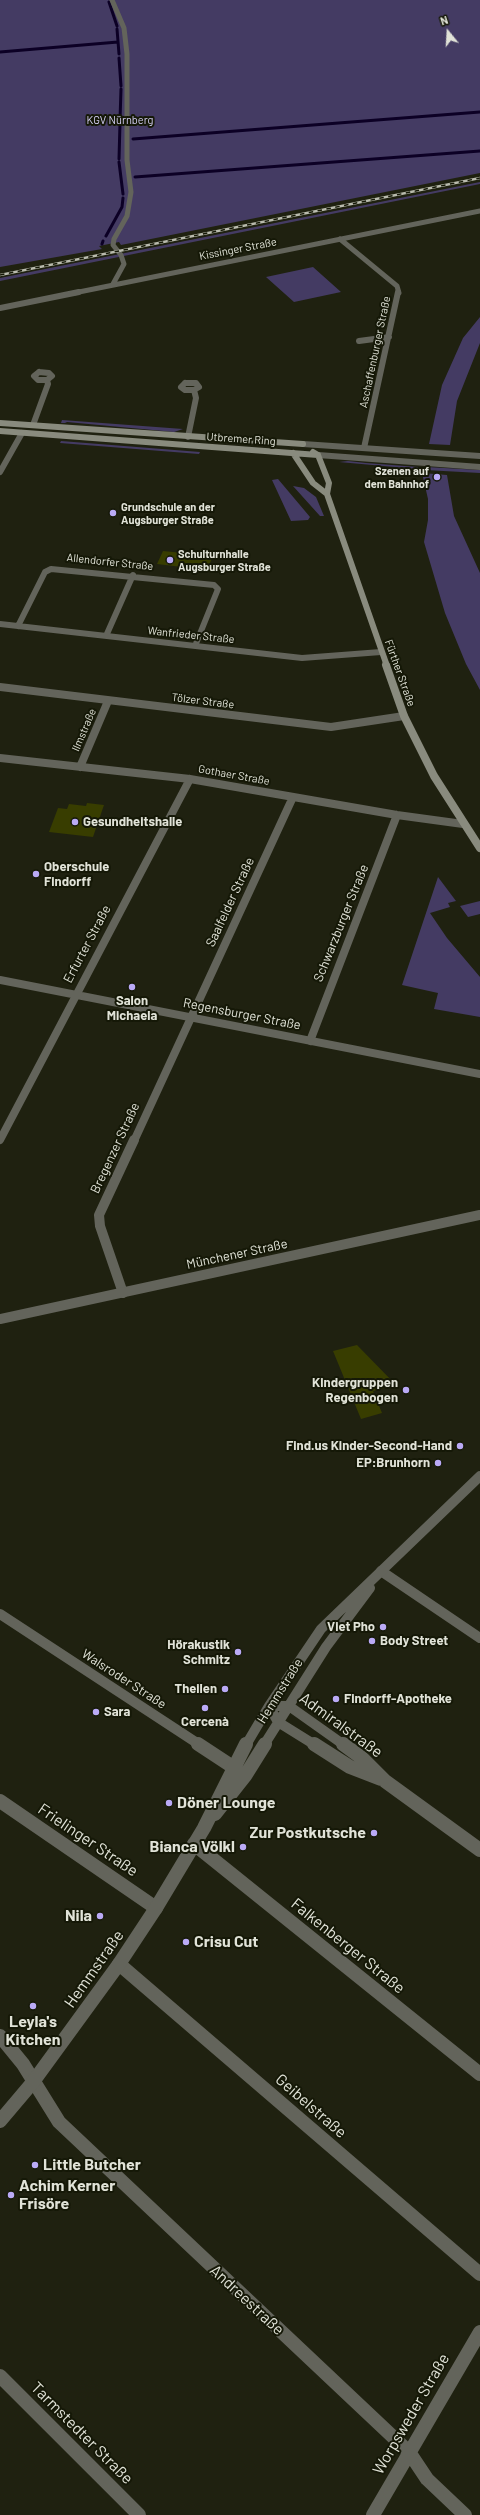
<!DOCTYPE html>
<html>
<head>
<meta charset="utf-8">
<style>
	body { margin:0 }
	#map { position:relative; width:480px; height:2515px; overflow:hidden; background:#1f2110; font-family:Barlow,sans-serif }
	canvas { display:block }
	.north { position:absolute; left:428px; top:12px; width:40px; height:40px; -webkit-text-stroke:3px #151807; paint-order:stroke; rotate:342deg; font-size:11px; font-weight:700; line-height:16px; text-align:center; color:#e1e3d8 }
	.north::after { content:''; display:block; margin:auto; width:14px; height:18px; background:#e1e3d8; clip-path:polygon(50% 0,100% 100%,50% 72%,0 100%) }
</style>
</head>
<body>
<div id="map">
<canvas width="480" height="2515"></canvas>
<div class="north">N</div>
</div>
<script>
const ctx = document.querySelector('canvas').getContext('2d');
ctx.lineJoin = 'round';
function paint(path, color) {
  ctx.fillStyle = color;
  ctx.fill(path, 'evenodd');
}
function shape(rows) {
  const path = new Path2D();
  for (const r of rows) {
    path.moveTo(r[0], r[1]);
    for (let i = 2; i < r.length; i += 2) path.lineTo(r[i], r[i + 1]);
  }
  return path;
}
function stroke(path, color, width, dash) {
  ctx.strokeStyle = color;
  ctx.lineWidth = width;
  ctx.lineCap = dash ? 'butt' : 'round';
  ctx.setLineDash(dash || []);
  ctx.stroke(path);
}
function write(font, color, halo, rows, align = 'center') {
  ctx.font = font + ' Barlow,sans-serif';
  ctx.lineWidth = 4;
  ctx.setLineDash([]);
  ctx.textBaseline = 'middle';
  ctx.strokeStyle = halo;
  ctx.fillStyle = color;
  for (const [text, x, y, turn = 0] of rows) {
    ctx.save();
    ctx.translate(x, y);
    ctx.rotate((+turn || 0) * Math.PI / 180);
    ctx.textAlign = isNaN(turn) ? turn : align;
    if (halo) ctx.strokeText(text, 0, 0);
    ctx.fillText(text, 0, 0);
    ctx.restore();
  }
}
paint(shape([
	[0,0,480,0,480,173,121,245,119,242,99,246,102,249,0,267],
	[480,182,480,184,0,281,0,278],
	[313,267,341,292,294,302,266,277],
	[480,317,480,343,457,401,450,445,429,444,442,385,463,338],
	[62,420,183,429,174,432,67,422,65,423,61,423],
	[61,441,200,452,199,454,60,443],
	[348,461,366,463,418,467,417,469,339,462],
	[426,467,480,470,480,473,425,470],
	[422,473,447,475,454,516,480,573,480,690,466,664,445,613,424,542,428,520,428,499],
	[278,479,310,517,308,520,291,521,272,480],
	[293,486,304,488,316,497,324,516,320,516],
	[438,877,456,901,448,903,450,907,430,913,447,938,480,977,480,1017,434,1009,438,993,402,985],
	[480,901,480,914,468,917,460,906]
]), '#443b63');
stroke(shape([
	[109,2,117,26],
	[117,29,119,54],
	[0,52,118,42],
	[119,58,121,86],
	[120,120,121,89],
	[133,139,480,112],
	[119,159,120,123],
	[119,162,123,194],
	[135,177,480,151],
	[106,236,122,207,123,198],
	[102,244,103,241]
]), '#0c0025', 3);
paint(shape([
	[163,551,213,556,207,570,157,564],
	[87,803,104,805,93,837,49,832,58,808,67,809,69,804,86,806],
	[357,1345,396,1385,373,1391,382,1413,361,1419,333,1351]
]), '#383d00');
stroke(shape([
	[112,0,124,28,127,54,127,160,131,192,127,216,114,239,113,245,121,255,124,264,113,284],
	[340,239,397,286,399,293],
	[74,293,480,211]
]), '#63645b', 5);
stroke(shape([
	[0,308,79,292],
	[359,341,389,337],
	[39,372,49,373,52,376,47,380,38,380,34,376,39,372],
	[185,383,196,383,199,387,194,390,185,390,181,387,185,383],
	[33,425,48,384,47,380],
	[188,437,196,398,194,390],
	[364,448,398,292],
	[0,472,22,433],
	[0,624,302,658,381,652],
	[18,626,45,572,51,569,214,585,218,589,195,646],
	[106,636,133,575]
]), '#63645b', 6);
stroke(shape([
	[0,687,331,727,404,716],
	[0,758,190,779,397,815,463,824],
	[80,767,108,701],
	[0,980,480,1074],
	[310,1041,397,815],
	[0,1140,190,779],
	[134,1141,293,797]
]), '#63645b', 8);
stroke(shape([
	[123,1293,100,1226,99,1215,134,1140],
	[381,1571,480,1638],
	[0,1614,200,1745]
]), '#63645b', 10);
stroke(shape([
	[198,1744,233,1767],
	[0,1801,156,1908],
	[194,1844,480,2074],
	[119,1964,480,2274],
	[0,2036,23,2064,59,2122,409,2452,427,2479,465,2515],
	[0,2376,139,2515],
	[373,2515,480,2332]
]), '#63645b', 14);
stroke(shape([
	[303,444,480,456],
	[318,455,480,467]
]), '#63645b', 6);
stroke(shape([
	[0,1319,480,1215],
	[269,1706,289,1706,344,1745],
	[269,1706,278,1722,315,1745],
	[246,1745,269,1706,321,1629,480,1476],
	[264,1745,326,1647,370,1588]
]), '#63645b', 10);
stroke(shape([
	[314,1744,350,1767,381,1779],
	[343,1744,362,1758,385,1781,480,1850],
	[215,1814,245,1776,265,1744],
	[0,2121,33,2082,119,1964,156,1908,204,1828,246,1744]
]), '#63645b', 14);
stroke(shape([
	[0,423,303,444],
	[0,431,318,455],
	[313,452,318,455,329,483,327,494],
	[293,453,313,483,327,494,387,666]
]), '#898b7e', 6);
stroke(shape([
	[386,665,404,716,434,776,480,848]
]), '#898b7e', 8);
const rail = shape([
	[0,275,480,178]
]);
stroke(rail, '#b9bbae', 2.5);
stroke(rail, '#151807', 1.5, [4.5]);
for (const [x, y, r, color] of [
	[437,477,4,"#baaaf6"],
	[113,513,4,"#baaaf6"],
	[170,560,4,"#baaaf6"],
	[75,822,4,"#baaaf6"],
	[36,874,4,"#baaaf6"],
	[132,987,4,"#baaaf6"],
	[406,1390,4,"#baaaf6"],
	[460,1446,4,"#baaaf6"],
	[438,1463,4,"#baaaf6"],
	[383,1627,4,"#baaaf6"],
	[372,1641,4,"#baaaf6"],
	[238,1652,4,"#baaaf6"],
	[225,1689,4,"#baaaf6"],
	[336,1699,4,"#baaaf6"],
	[205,1708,4,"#baaaf6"],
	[96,1712,4,"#baaaf6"],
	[169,1803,4,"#baaaf6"],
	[374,1833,4,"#baaaf6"],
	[243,1847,4,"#baaaf6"],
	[100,1916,4,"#baaaf6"],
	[186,1942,4,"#baaaf6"],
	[33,2006,4,"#baaaf6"],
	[35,2165,4,"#baaaf6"],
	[11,2195,4,"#baaaf6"]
]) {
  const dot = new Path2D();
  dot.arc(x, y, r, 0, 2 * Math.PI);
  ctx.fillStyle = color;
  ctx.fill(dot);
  stroke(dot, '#151807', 1.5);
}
write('11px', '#d5cff4', '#151807', [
	["KGV Nürnberg",120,120]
]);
write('11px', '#e1e3d8', '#151807', [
	["Kissinger Straße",238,249,-11],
	["Aschaffenburger Straße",375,352,-78],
	["Utbremer Ring",241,439,4],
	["Allendorfer Straße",110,562,6],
	["Wanfrieder Straße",191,635,6],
	["Fürther Straße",400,673,70],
	["Tölzer Straße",203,701,7],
	["Ilmstraße",84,730,-67],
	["Gothaer Straße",234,775,10]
]);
write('bold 11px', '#e1e3d8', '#151807', [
	["Szenen auf",429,471,"right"],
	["dem Bahnhof",429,484,"right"],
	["Grundschule an der",121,507],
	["Augsburger Straße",121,520],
	["Schulturnhalle",178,554],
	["Augsburger Straße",178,567]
], 'left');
write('bold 13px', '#e1e3d8', '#151807', [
	["Gesundheitshalle",83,822,"left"],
	["Oberschule",44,867,"left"],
	["Findorff",44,882,"left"],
	["Salon",132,1001,"center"],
	["Michaela",132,1016,"center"],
	["Kindergruppen",398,1383],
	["Regenbogen",398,1398],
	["Find.us Kinder-Second-Hand",452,1446],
	["EP:Brunhorn",430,1463],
	["Viet Pho",375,1627],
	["Body Street",380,1641,"left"],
	["Hörakustik",230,1645],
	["Schmitz",230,1660],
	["Theilen",217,1689],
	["Findorff-Apotheke",344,1699,"left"],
	["Sara",104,1712,"left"],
	["Cercenà",205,1722,"center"]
], 'right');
write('13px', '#e1e3d8', '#151807', [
	["Saalfelder Straße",230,902,-65],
	["Schwarzburger Straße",341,923,-68],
	["Erfurter Straße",87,944,-62],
	["Regensburger Straße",242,1014,11],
	["Bregenzer Straße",115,1148,-65],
	["Münchener Straße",237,1254,-12],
	["Walsroder Straße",124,1679,33],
	["Hemmstraße",280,1691,-58]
]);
write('16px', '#e1e3d8', '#151807', [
	["Admiralstraße",341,1725,36],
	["Frielinger Straße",88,1840,34],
	["Falkenberger Straße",348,1946,39],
	["Hemmstraße",94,1969,-55],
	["Geibelstraße",311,2106,41],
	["Andreestraße",247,2300,43],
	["Worpsweder Straße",411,2414,-60],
	["Tarmstedter Straße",82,2433,45]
]);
write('bold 16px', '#e1e3d8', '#151807', [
	["Döner Lounge",177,1803],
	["Zur Postkutsche",366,1833,"right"],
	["Bianca Völkl",235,1847,"right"],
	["Nila",92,1916,"right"],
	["Crisu Cut",194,1942],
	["Leyla's",33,2022,"center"],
	["Kitchen",33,2040,"center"],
	["Little Butcher",43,2165],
	["Achim Kerner",19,2186],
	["Frisöre",19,2204]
], 'left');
</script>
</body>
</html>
